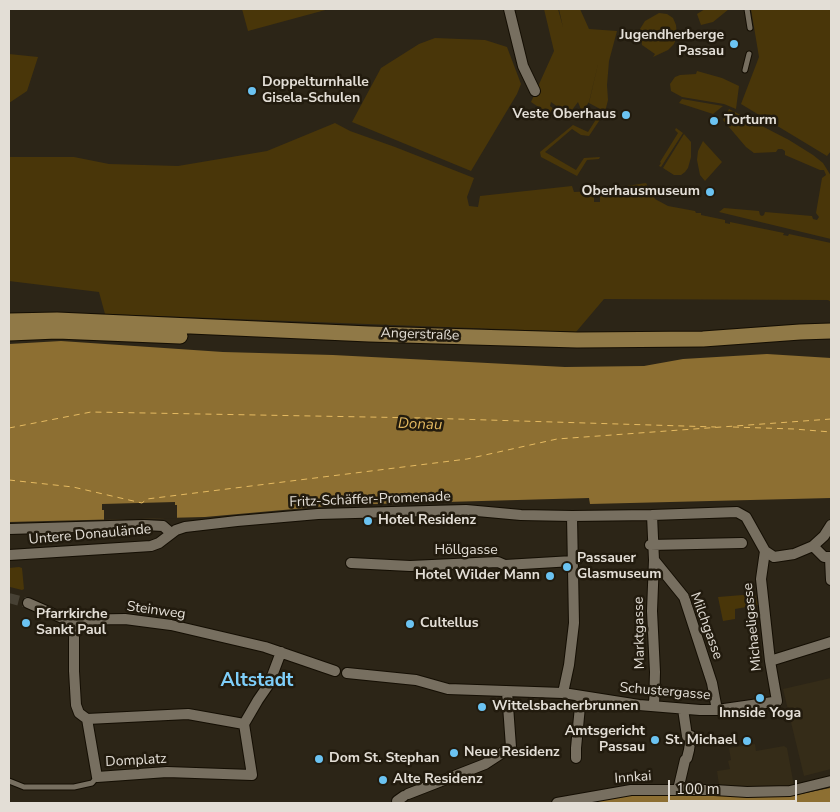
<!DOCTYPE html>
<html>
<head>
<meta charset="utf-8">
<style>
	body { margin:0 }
	#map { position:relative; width:840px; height:812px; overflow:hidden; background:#2c2517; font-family:"Nunito Sans",sans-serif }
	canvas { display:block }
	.frame { position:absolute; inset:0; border:10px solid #e3ded6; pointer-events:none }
	.scale { position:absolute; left:668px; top:780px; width:129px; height:22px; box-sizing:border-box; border:2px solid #e3ded6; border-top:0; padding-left:6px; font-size:15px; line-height:18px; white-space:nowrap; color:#e3ded6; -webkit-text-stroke:4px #221b0e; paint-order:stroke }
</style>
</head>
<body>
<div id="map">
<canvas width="840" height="812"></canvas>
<div class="frame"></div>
<div class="scale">100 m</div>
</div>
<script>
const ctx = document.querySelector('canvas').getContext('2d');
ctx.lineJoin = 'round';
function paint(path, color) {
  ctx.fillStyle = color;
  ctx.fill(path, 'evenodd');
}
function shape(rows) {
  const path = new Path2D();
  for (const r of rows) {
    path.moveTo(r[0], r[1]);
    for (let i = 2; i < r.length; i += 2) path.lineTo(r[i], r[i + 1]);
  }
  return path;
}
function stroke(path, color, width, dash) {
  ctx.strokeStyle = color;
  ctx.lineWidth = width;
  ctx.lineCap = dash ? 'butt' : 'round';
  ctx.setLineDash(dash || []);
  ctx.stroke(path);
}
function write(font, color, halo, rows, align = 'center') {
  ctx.font = font + ' "Nunito Sans",sans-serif';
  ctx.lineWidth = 5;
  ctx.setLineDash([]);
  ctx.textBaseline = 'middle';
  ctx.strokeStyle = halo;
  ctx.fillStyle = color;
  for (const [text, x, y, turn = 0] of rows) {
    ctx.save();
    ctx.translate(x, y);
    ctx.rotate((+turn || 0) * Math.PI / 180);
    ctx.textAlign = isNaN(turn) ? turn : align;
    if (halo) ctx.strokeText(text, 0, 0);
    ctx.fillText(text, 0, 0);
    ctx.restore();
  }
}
paint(shape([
	[831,678,831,769,804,776,783,689],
	[755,744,756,751,784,746,787,748,794,786,749,789,747,787,726,788,724,786,719,785,717,771,730,769,728,761,731,760,729,748]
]), '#352c18');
paint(shape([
	[242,9,329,9,248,31],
	[544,9,558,9,563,27,559,9,580,9,589,29,617,31,609,61,607,85,608,100,605,112,589,136,581,135,572,129,545,152,576,170,584,158,600,157,599,159,587,160,577,176,541,157,540,152,573,125,588,132,602,110,589,103,599,60,589,102,582,112,578,102,572,110,562,110,551,102,550,106,556,111,552,116,531,102,554,51],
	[705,9,729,9,713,22,701,25,697,14],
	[751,9,831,9,831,151,827,156,741,104,759,57],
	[659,13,667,14,673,18,676,25,677,35,674,44,668,50,653,57,655,54,642,45,640,29,645,21],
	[435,38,485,40,507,47,521,84,517,94,471,171,352,122,381,68,419,44],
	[9,54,38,57,27,91,9,103],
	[697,71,722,78,739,86,736,109,724,104,682,97,671,91,670,84,675,77,680,75,696,74],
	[682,99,723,106,713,114,679,103],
	[729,109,789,140,813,155,823,163,831,176,831,239,719,212,724,208,759,211,760,215,762,216,764,215,765,212,812,216,813,219,817,220,819,217,816,213,822,178,826,175,824,170,820,170,785,155,785,151,782,149,778,149,776,152,754,153,746,147,723,120],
	[335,123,350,131,395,147,474,178,467,197,469,206,478,207,480,196,572,186,574,192,594,191,594,202,600,202,600,190,646,183,655,199,668,206,695,211,696,213,701,213,701,215,725,220,725,223,730,224,730,222,784,233,783,235,788,236,789,234,831,243,831,302,828,300,604,299,576,332,105,314,99,292,9,281,9,157,74,157,109,164,178,166,267,151],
	[676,128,683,133,661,167,659,166,661,163,660,162,678,133,675,130],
	[684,134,691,142,691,157,688,168,685,172,681,175,674,175,663,168],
	[703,141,722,162,705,181,700,175,697,160,698,151],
	[19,567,22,568,24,589,22,590,10,587,9,585,9,568],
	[755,594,758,605,735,609,735,619,723,621,718,597]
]), '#493609');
paint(shape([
	[61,341,223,352,333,355,565,367,644,366,683,359,767,354,831,358,831,498,590,504,589,498,339,505,205,517,9,522,9,344],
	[829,786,831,786,831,803,580,803,626,795,657,793,791,796,830,788]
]), '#8d6f32');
paint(shape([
	[175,502,175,505,177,505,177,518,104,520,104,510,102,510,102,504]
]), '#2c2517');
stroke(shape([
	[733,427,794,429,831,432],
	[9,428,91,412,423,418,716,427],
	[9,480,73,487,142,503,147,499,467,459,557,439,831,419]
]), '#e5ba61', 1, [6, 5]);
stroke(shape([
	[9,598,28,603]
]), '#474134', 10, [10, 5]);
const lane = shape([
	[747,9,750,28],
	[745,70,749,54],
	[9,781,24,787,74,787,92,783,97,777]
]);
const street = shape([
	[509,9,523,66,535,91],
	[652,515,654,560,652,611,655,672,654,706],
	[9,529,144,525,163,526,171,533],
	[650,545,742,543],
	[813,546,824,557,831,557],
	[9,555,151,546,159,543,176,530,185,527,237,521,318,514,466,510,521,515,572,516,652,515,737,512,746,517,765,551,774,557,794,554,813,546,824,536,831,525],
	[830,558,831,580],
	[654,560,684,597,712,683,717,710],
	[351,563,410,566,498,562,505,565,573,561,579,557],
	[28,603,67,620,125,619,171,625,265,647,335,671],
	[74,621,74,671,76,705,79,713,87,719],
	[770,661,831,642],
	[347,673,416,680,448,689,563,693,639,705,700,710,717,710,773,702,777,701,770,661,761,579,765,551],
	[563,693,569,665,574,623,572,516],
	[87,719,97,777,167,772,252,775,244,724,258,700,269,684,281,652],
	[87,719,188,714,244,724],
	[576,758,576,748,581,696],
	[678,790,685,760,687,758,689,750,691,736,687,736,683,709],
	[408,794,485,764,511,747,507,692],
	[397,801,404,796],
	[557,803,631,790,714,790,747,792,790,791,831,781]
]);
const primary = shape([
	[9,321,57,320,369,334,577,340,703,339,800,332,831,331],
	[9,333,57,331,180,336]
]);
stroke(lane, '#140e03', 7);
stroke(street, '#140e03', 12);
stroke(primary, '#140e03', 17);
stroke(lane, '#776f60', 5);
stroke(street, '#776f60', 10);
stroke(primary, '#907947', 15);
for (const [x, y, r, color] of [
	[734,44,5,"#6bc3f2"],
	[252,91,5,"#6bc3f2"],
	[626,115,5,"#6bc3f2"],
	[714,121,5,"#6bc3f2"],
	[710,192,5,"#6bc3f2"],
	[368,521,5,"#6bc3f2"],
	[567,567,5,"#6bc3f2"],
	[550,576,5,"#6bc3f2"],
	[26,623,5,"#6bc3f2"],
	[410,624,5,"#6bc3f2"],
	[760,698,5,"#6bc3f2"],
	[482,707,5,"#6bc3f2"],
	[655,740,5,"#6bc3f2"],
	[747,741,5,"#6bc3f2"],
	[454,753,5,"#6bc3f2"],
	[319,759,5,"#6bc3f2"],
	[383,780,5,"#6bc3f2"]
]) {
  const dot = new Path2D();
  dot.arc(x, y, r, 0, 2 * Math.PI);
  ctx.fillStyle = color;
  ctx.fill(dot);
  stroke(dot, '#221b0e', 2);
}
write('bold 14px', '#e3ded6', '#221b0e', [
	["Jugendherberge",724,36,"right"],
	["Passau",724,52,"right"],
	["Doppelturnhalle",262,83],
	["Gisela-Schulen",262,99],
	["Veste Oberhaus",616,115,"right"],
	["Torturm",724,121],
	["Oberhausmuseum",700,192,"right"],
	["Hotel Residenz",378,521],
	["Passauer",577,559],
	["Glasmuseum",577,575],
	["Hotel Wilder Mann",540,576,"right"],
	["Pfarrkirche",36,615],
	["Sankt Paul",36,631],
	["Cultellus",420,624],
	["Wittelsbacherbrunnen",492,707],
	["Innside Yoga",760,714,"center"],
	["Amtsgericht",645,732,"right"],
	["Passau",645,748,"right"],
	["St. Michael",737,741,"right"],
	["Neue Residenz",464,753],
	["Dom St. Stephan",329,759],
	["Alte Residenz",393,780]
], 'left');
write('14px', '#e3ded6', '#221b0e', [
	["Angerstraße",420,335,2],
	["Fritz-Schäffer-Promenade",370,500,-2],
	["Untere Donaulände",90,535,-5],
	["Höllgasse",466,551],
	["Steinweg",156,611,8],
	["Milchgasse",706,626,70],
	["Michaeligasse",753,627,-96],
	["Marktgasse",640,633,-91],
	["Schustergasse",665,692,5],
	["Domplatz",136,761,-3],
	["Innkai",633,778,-4]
]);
write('italic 15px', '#e5ba61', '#221b0e', [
	["Donau",420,425,2]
]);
write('bold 19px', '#7ecef9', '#221b0e', [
	["Altstadt",257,681]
]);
</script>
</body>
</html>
